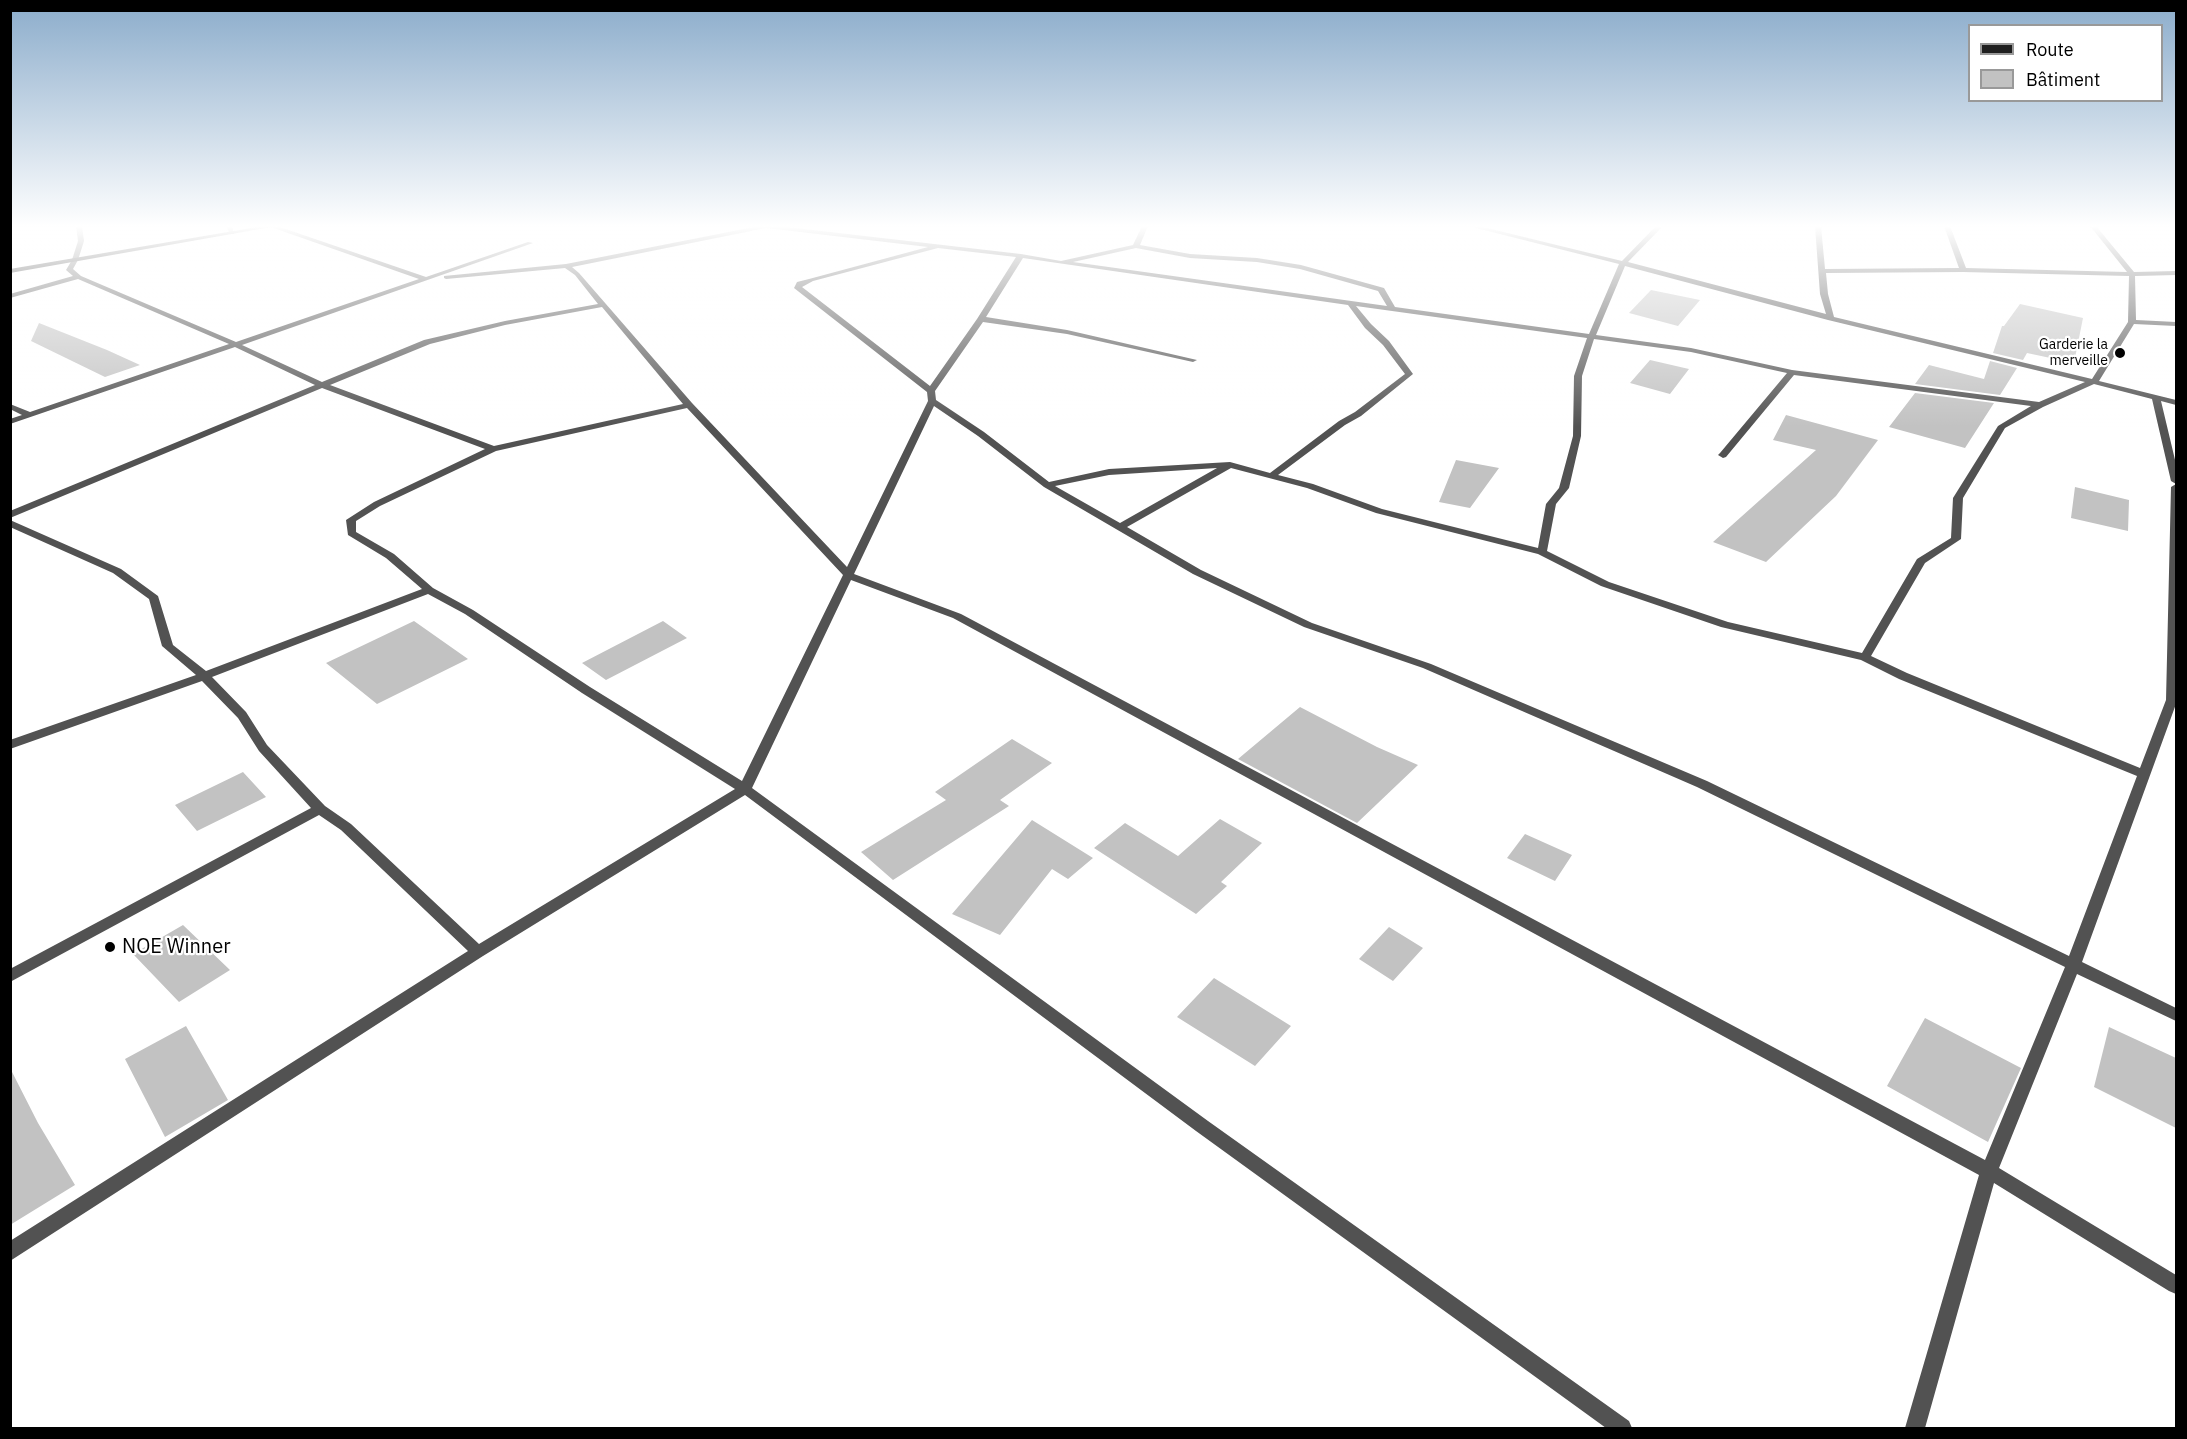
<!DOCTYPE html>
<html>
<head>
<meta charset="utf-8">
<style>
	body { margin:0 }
	#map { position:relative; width:2187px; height:1439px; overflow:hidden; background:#fff; font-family:"IBM Plex Sans",sans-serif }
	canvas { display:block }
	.frame { position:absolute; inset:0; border:12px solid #000; pointer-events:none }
	.legend { position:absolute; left:1968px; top:24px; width:195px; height:78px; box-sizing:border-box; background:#fff; border:2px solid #999; margin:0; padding:8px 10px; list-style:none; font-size:18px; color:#000 }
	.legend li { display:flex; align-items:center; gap:12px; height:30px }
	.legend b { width:30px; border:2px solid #999 }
</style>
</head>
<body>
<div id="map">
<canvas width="2187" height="1439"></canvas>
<div class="frame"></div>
<ul class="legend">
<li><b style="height:8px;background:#1f1f1f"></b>Route</li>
<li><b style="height:16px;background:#c2c2c2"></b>Bâtiment</li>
</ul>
</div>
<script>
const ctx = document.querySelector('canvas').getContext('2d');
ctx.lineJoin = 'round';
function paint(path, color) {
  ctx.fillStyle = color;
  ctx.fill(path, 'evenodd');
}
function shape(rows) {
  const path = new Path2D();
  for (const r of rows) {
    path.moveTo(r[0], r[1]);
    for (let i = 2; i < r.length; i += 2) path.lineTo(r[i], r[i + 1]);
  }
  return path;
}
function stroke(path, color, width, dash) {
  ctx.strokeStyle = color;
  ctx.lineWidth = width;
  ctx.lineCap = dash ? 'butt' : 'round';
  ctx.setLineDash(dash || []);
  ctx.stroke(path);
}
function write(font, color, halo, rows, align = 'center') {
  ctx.font = font + ' "IBM Plex Sans",sans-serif';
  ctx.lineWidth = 4.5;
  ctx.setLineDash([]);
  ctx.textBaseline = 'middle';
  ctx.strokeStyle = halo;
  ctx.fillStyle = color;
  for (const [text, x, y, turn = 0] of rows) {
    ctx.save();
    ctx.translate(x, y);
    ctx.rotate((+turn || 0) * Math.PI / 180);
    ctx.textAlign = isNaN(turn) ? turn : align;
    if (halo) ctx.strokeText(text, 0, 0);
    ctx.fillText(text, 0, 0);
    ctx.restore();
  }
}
paint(shape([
	[1651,290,1700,300,1678,326,1629,313],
	[2020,304,2083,318,2074,363,2027,353,2023,360,1993,353,2002,326,2004,326],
	[39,323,107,350,140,365,105,377,31,341],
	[1650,360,1689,369,1670,394,1630,383],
	[1990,361,2017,368,2000,395,1915,384,1929,365,1984,379],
	[1915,393,1994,403,1965,448,1889,427],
	[1786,415,1878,440,1836,496,1766,562,1713,542,1816,450,1773,440],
	[1456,460,1499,468,1470,508,1439,502],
	[2075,487,2129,500,2128,531,2071,518],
	[414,621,468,659,377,704,326,663],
	[663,621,687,638,606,680,582,663],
	[1300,707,1377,747,1418,765,1357,823,1238,759],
	[1012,739,1052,763,1000,800,1009,806,893,880,861,852,946,800,935,792],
	[243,772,266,797,197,831,175,805],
	[1220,819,1262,843,1221,882,1227,886,1196,914,1094,848,1125,823,1178,856],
	[1032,820,1093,858,1068,879,1052,869,1000,935,952,914],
	[1525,834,1572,855,1555,881,1507,858],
	[183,925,230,970,179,1002,133,954],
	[1389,927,1423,948,1393,981,1359,959],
	[1214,978,1291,1026,1255,1066,1177,1017],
	[1925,1018,2021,1068,1988,1142,1887,1086],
	[186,1026,228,1100,165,1137,125,1059],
	[2109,1027,2176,1058,2176,1128,2094,1087],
	[10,1068,38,1123,75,1185,10,1225]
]), '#c2c2c2');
paint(shape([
	[76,226,82,226,84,241,78,260,73,269,81,276,236,342,419,279,268,226,277,226,426,277,528,242,533,243,242,345,322,382,424,340,505,321,598,304,575,275,565,268,446,279,444,278,444,276,566,264,759,226,778,226,1021,254,1061,261,1133,245,1142,226,1148,226,1140,245,1190,254,1257,258,1301,265,1384,288,1395,307,1589,334,1619,264,1468,226,1479,226,1622,261,1656,226,1663,226,1628,262,1826,314,1820,294,1815,226,1821,226,1825,269,1959,268,1944,226,1950,226,1966,268,2127,272,2090,226,2096,226,2134,272,2176,271,2176,275,2135,276,2136,320,2176,322,2176,326,2134,324,2099,381,2176,400,2176,405,2161,401,2176,464,2176,484,2171,481,2152,399,2094,384,2043,407,2005,428,1963,498,1961,539,1925,563,1871,656,1907,673,2140,768,2166,700,2171,487,2176,484,2176,704,2082,962,2176,1008,2176,1021,2077,974,1999,1168,2176,1275,2176,1294,2169,1291,1994,1183,1925,1428,1905,1428,1979,1175,953,618,851,580,752,788,1208,1121,1629,1421,1632,1428,1606,1428,1196,1131,745,795,483,956,10,1261,10,1241,468,951,341,830,319,815,10,982,10,969,311,808,259,751,238,718,202,681,10,749,10,740,196,675,162,646,149,599,113,573,10,527,10,520,121,569,158,596,173,645,206,671,422,589,386,558,348,535,346,520,374,502,485,449,322,388,10,518,10,511,315,385,235,347,10,424,10,419,22,415,10,409,10,404,30,412,229,344,78,279,10,298,10,294,73,276,66,270,72,260,78,241,76,226],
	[766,228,928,247,809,279,797,282,794,288,927,392,928,401,847,567,692,403,579,273,572,267,766,228],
	[938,248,1016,257,977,319,930,386,802,287,813,281,938,248],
	[1136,248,1190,258,1257,262,1300,269,1378,291,1387,306,1073,262,1136,248],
	[1023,258,1348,305,1365,328,1383,345,1405,374,1355,412,1339,421,1270,473,1230,462,1109,469,1049,482,984,432,936,400,935,391,983,322,1067,334,1193,362,1197,360,1067,330,986,317,1023,258],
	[1625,266,1828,320,2085,382,2039,402,1792,370,1691,348,1596,335,1625,266],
	[1963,272,2129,276,2128,322,2092,379,1834,317,1828,294,1826,273,1963,272],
	[1356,306,1587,338,1574,376,1573,436,1559,488,1546,504,1538,548,1382,509,1313,484,1278,475,1345,425,1361,416,1413,374,1389,341,1371,324,1356,306],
	[602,307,683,404,494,446,330,385,430,344,505,325,602,307],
	[1594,339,1691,352,1787,373,1720,453,1718,455,1723,458,1726,457,1794,375,2031,406,1998,426,1953,498,1951,538,1917,559,1862,653,1728,622,1609,582,1547,551,1556,504,1569,488,1581,436,1582,376,1594,339],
	[934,406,978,436,1044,487,1193,574,1304,627,1423,668,1697,787,2065,967,1985,1160,961,614,854,574,934,406],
	[687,408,843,575,742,781,590,687,473,610,433,588,394,554,356,532,356,521,380,506,496,451,687,408],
	[1217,468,1120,523,1055,486,1109,475,1217,468],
	[1231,468,1307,488,1376,513,1538,554,1601,586,1721,627,1861,660,1899,679,2137,776,2069,956,1707,781,1431,664,1312,623,1201,570,1127,527,1231,468],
	[428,594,465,614,582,693,735,789,479,944,351,824,325,806,267,745,246,712,212,677,428,594],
	[226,226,232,226,234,234,230,234,226,226]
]), '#525252');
paint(shape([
	[263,226,277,226,10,273,10,269,263,226]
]), '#1f1f1f');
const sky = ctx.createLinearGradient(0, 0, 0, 427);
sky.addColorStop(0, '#8baccb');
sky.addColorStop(0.53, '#fff');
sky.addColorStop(1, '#ffffff00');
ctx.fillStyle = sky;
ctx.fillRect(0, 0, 2187, 427);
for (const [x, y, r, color] of [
	[2120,353,6,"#000"],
	[110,947,6,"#000"]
]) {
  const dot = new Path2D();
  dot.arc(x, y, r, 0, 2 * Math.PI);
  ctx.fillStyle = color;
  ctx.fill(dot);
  stroke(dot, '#fff', 2);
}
write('14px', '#000', '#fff', [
	["Garderie la",2108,345],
	["merveille",2108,361]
], 'right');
write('20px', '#000', '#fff', [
	["NOE Winner",122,947]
], 'left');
</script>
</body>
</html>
